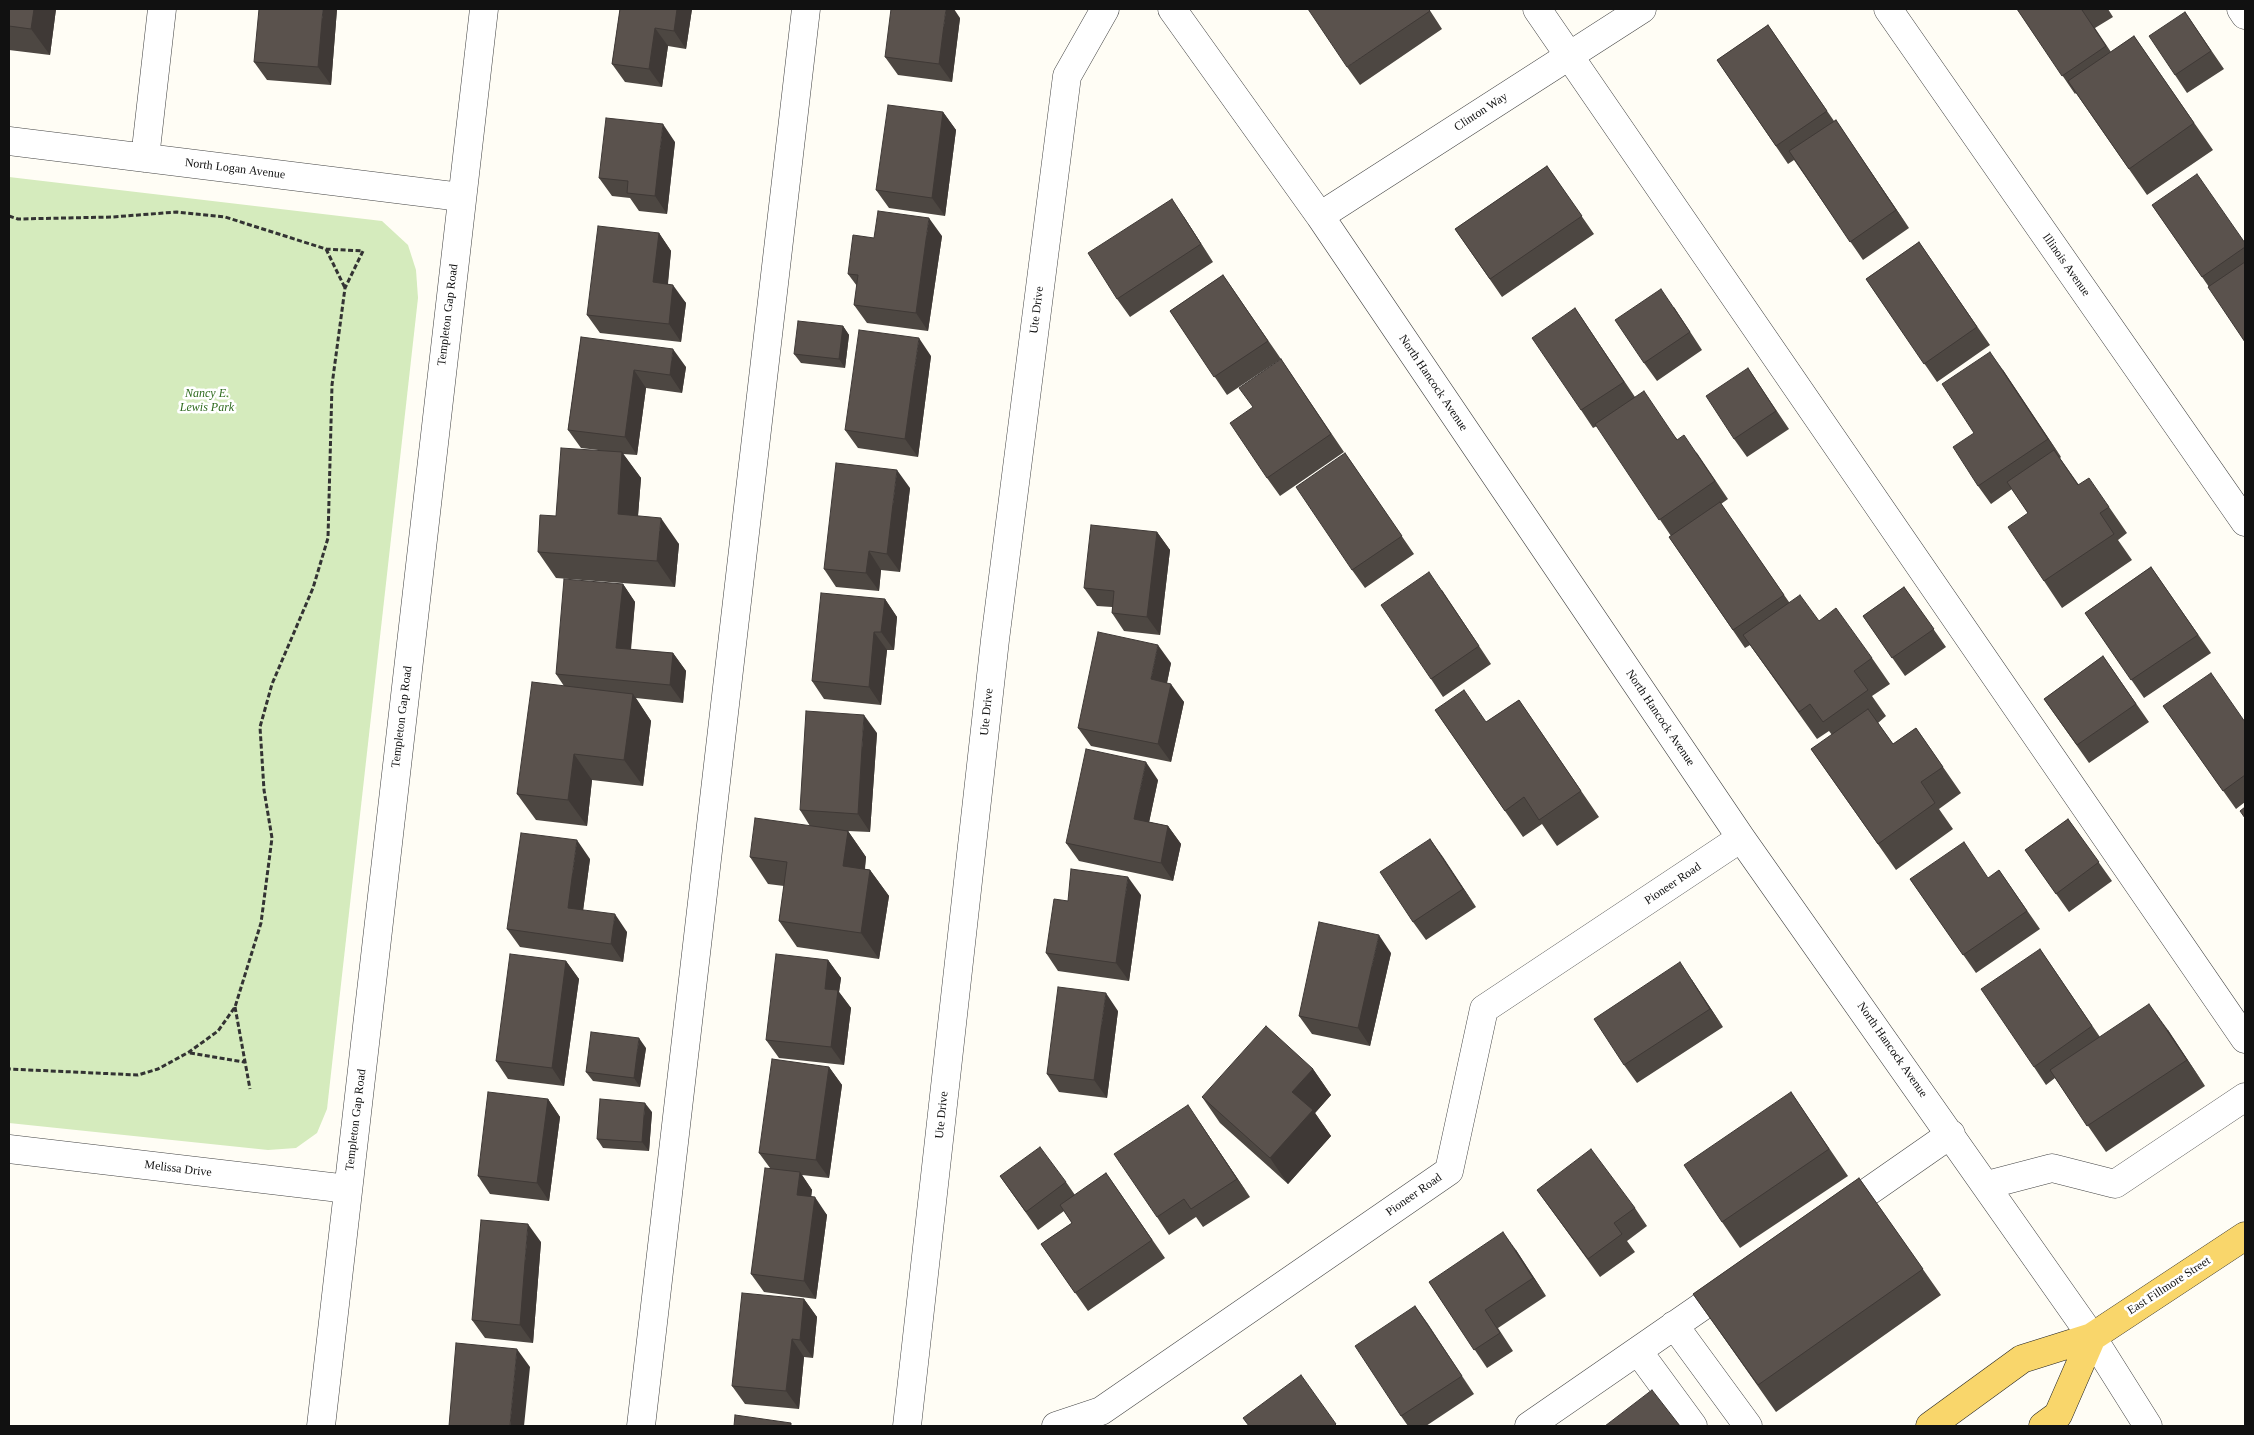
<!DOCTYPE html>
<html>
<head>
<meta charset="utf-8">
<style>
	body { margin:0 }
	#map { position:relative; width:2254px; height:1435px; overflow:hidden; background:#fffdf5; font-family:Georgia,serif }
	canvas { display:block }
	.frame { position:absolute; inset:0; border:10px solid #111; pointer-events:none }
</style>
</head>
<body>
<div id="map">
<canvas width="2254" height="1435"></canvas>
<div class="frame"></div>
</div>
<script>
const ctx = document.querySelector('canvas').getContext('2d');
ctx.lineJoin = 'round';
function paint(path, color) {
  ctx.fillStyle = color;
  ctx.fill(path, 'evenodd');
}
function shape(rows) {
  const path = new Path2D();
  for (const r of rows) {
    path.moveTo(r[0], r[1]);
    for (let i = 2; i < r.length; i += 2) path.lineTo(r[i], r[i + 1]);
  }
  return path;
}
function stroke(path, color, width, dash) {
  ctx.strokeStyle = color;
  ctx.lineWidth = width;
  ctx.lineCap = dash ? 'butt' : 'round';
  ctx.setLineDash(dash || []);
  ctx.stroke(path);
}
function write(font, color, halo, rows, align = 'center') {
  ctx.font = font + ' Georgia,serif';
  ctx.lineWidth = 5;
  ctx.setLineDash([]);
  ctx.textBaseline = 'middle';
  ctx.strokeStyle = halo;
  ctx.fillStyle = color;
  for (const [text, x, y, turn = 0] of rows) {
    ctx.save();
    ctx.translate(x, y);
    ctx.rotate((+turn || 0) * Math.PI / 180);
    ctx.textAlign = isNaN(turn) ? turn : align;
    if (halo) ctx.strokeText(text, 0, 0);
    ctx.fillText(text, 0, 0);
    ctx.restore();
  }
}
paint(shape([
	[9,177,382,221,408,245,416,270,418,298,327,1109,317,1133,296,1148,268,1150,9,1123]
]), '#d5ebbd');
const minor = shape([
	[1172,9,1320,216,1741,838,2092,1337,2148,1426],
	[1537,9,2245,1039],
	[1888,9,2245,522],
	[2241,9,2245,15],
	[9,141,461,197],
	[145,158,162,9],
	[1320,216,1642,9],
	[9,1149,348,1189],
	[1987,1185,2052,1168,2115,1184,2245,1097],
	[1839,1212,1951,1134],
	[1674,1325,1748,1426],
	[1638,1351,1693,1426],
	[321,1426,484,9],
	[641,1426,806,9],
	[907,1426,995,640,1067,76,1105,9],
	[1056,1426,1101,1411,1449,1171,1484,1009,1741,838],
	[1529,1426,1733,1285]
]);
const major = shape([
	[1930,1426,2022,1359,2092,1337,2245,1236],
	[2043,1426,2058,1415,2092,1337]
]);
stroke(minor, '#444', 29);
stroke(major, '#222', 29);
stroke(shape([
	[9,216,18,219,112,217,177,212,225,217,326,249,363,251,345,288,332,385,328,538,313,588,272,684,260,727,264,790,272,838,261,923,235,1007,218,1031,189,1052,158,1069,138,1075,9,1069],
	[326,249,345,288],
	[235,1007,250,1089],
	[190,1053,244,1062]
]), '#333', 3, [5, 2.5]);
stroke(minor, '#fff', 28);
stroke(major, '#f9d66b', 28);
paint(shape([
	[9,9,56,9,50,55,9,50],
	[337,9,331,85,267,80,254,62],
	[620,9,692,9,686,49,668,46,662,87,625,82,612,64],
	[1429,9,1442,29,1360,85,1347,67],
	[2017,9,2108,9,2113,17,2095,28,2111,52,2134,36,2213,150,2147,195,2076,93,2075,94],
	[2185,12,2224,69,2187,93,2175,75],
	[960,18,952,82,898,75,885,57],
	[1768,25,1834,121,1836,120,1848,138,1909,228,1863,260,1794,160,1788,164,1717,60],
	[943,112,956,130,945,216,889,208,876,190],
	[675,142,667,214,639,211,630,198,612,196,599,178],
	[1547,166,1594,234,1502,297,1455,229],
	[2152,205,2245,243,2245,342,2209,287],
	[1184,217,1213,262,1130,317,1117,299],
	[659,233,671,251,668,284,686,303,681,342,600,333,587,315],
	[942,236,928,331,867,323,854,305,857,286,848,274,874,238],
	[1919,242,1990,345,1937,382,1866,279],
	[1223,275,1281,359,1227,395,1170,311],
	[1674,307,1702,350,1657,381,1644,363],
	[1575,308,1635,397,1678,440,1697,453,1728,499,1721,504,1789,602,1819,621,1872,658,1890,684,1872,696,1886,716,1878,723,1893,744,1916,728,1961,793,1939,809,1953,829,1896,870,1811,749,1832,735,1829,731,1817,739,1750,645,1745,648,1669,537,1671,536,1597,426,1593,428,1581,410],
	[843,326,849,335,845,368,801,363,794,354],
	[581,337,686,367,682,393,646,388,637,455,623,454,641,478,638,516,679,544,675,587,556,578,538,552,556,516,598,450,581,448,568,430],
	[931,356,918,457,858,448,845,430],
	[1281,359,1344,452,1280,496,1267,478,1253,407],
	[1748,368,1789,429,1747,457,1734,439],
	[2003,370,2061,457,2060,458,2079,485,2107,504,2127,533,2118,540,2132,560,2062,608,2044,581,2028,513,2012,489,1991,504,1978,486,1974,433],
	[1345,453,1414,554,1365,588,1352,570],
	[910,488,900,572,881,570,879,591,836,587,824,569],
	[1157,532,1170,550,1160,635,1124,631,1112,613,1112,607,1097,606,1084,588],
	[2151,567,2211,653,2144,698,2085,613],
	[623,584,635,602,631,650,673,653,686,671,683,703,636,698,651,721,643,786,592,780,587,826,536,820,517,794,564,686,556,674],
	[1904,587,1946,647,1905,676,1863,616],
	[1442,590,1491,664,1443,697,1431,679],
	[885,599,897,617,894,650,887,650,881,705,824,699,812,681],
	[2103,656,2149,722,2089,763,2044,699],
	[1171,663,1167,683,1184,702,1171,762,1091,746,1078,728],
	[1519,700,1599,817,1557,846,1542,824,1523,837,1435,710,1486,722],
	[2163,706,2245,722,2245,802,2236,809],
	[877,733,870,832,848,831,866,857,865,869,870,870,889,896,879,959,797,947,779,921,784,886,768,884,750,857,810,826,800,810],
	[1158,780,1149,822,1168,826,1181,844,1173,881,1079,861,1066,843],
	[2068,819,2112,881,2069,912,2025,850],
	[1430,839,1476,907,1426,940,1413,922],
	[590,859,583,910,627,932,623,962,520,947,507,929],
	[1999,870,2040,929,1976,973,1910,879,1989,878],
	[1141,895,1129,981,1058,971,1046,953,1068,901],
	[2040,949,2100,1037,2168,1030,2205,1086,2106,1152,2055,1078,2046,1085,2034,1067],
	[1391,953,1370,1046,1312,1034,1299,1016],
	[828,960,841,978,839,992,851,1008,844,1065,779,1058,766,1040],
	[566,961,579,979,564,1086,508,1079,496,1061],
	[1692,980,1723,1027,1637,1083,1624,1065],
	[1118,1011,1107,1098,1059,1092,1047,1074],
	[646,1048,640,1087,593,1081,586,1072],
	[829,1067,842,1085,829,1178,802,1175,812,1190,811,1197,827,1215,816,1299,764,1292,751,1274,770,1168,759,1153],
	[1313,1069,1331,1095,1315,1113,1331,1136,1288,1184,1220,1123,1202,1097],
	[1791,1092,1848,1176,1740,1248,1722,1222],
	[548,1099,560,1117,549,1201,490,1194,478,1176],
	[652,1112,649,1151,603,1148,597,1139],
	[1200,1123,1250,1197,1203,1227,1196,1217,1169,1235,1157,1217],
	[1106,1173,1165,1258,1088,1311,1041,1244,1072,1223,1064,1211,1038,1230,1000,1176,1066,1182,1075,1195],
	[1859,1178,1941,1295,1776,1412,1693,1294],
	[1537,1190,1635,1208,1647,1226,1627,1241,1635,1252,1600,1277],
	[541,1242,533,1343,485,1338,472,1320],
	[1516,1250,1546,1296,1498,1328,1513,1351,1487,1368,1429,1282],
	[804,1299,817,1317,813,1358,804,1357,799,1409,745,1404,732,1386],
	[1415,1306,1474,1394,1426,1426,1408,1426,1401,1416]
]), '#4d4742');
paint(shape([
	[34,9,56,9,50,55,31,29],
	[323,9,337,9,331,85,318,67],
	[677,9,692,9,686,49,674,31],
	[946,9,954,9,960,18,952,82,939,64],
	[655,28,668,46,662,87,649,69],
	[943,112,956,130,945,216,932,198],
	[1836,120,1848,138,1909,228,1896,210],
	[663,124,675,142,667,214,655,196],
	[1172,199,1184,217,1213,262,1201,244],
	[929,218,942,236,928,331,916,313],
	[659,233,671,251,666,300,653,282],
	[673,285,686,303,681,342,669,324],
	[843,326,849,335,845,368,839,359],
	[919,338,931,356,918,457,905,439],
	[673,349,686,367,682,393,670,375],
	[1990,352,2003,370,2061,457,2048,439],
	[634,370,646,388,637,455,625,437],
	[622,452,641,478,636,540,618,514],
	[897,470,910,488,900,572,887,554],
	[661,518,679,544,675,587,657,561],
	[1157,532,1170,550,1160,635,1147,617],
	[869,551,881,570,879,591,866,573],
	[623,584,635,602,629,666,616,648],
	[885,599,897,617,894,650,881,632],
	[874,632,887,650,881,705,869,687],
	[1158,645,1171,663,1164,697,1151,679],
	[673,653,686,671,683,703,670,685],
	[1171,684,1184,702,1171,762,1158,744],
	[633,694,651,721,643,786,624,760],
	[864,715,877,733,870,832,858,814],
	[574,754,592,780,587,826,568,800],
	[1146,762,1158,780,1146,837,1134,819],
	[1168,826,1181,844,1173,881,1161,863],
	[848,831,866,857,862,892,843,866],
	[1430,839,1443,857,1476,907,1463,889],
	[577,840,590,859,581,926,568,908],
	[870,870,889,896,879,959,861,933],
	[1128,877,1141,895,1129,981,1116,963],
	[615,914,627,932,623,962,611,944],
	[1379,935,1391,953,1370,1046,1358,1028],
	[828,960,841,978,839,992,851,1008,844,1065,831,1047,825,989],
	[566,961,579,979,564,1086,552,1068],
	[1680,962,1692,980,1723,1027,1710,1009],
	[1106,993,1118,1011,1107,1098,1094,1080],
	[2149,1004,2168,1030,2205,1086,2187,1060],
	[639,1038,646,1048,640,1087,634,1078],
	[829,1067,842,1085,829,1178,816,1160],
	[1313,1069,1331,1095,1315,1113,1331,1136,1288,1184,1270,1158,1292,1092],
	[548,1099,560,1117,549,1201,537,1183],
	[645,1103,652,1112,649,1151,642,1142],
	[1188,1105,1200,1123,1250,1197,1237,1179],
	[800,1172,812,1190,809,1213,797,1195],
	[815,1197,827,1215,816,1299,804,1281],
	[528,1224,541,1242,533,1343,520,1325],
	[1503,1232,1516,1250,1546,1296,1533,1278],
	[804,1299,817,1317,813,1358,800,1340],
	[1415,1306,1428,1324,1474,1394,1462,1376],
	[792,1339,804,1357,799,1409,786,1391],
	[517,1349,530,1367,524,1426,510,1426]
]), '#3f3936');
const building = shape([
	[9,9,34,9,31,29,9,26,9,9],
	[259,9,323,9,318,67,254,62,259,9],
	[620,9,677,9,674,31,655,28,649,69,612,64,620,9],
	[891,9,946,9,939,64,885,57,891,9],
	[1308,9,1428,9,1430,11,1347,67,1308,9],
	[2017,9,2085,9,2082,10,2106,46,2062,76,2017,9],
	[2185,12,2211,51,2175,75,2149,36,2185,12],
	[1768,25,1827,111,1776,146,1717,60,1768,25],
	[2134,36,2194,123,2129,169,2068,81,2134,36],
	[888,105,943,112,932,198,876,190,888,105],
	[606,118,663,124,655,196,627,193,628,181,599,178,606,118],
	[1836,120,1896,210,1850,242,1789,151,1836,120],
	[1547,166,1582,216,1490,279,1455,229,1547,166],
	[2197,174,2245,243,2245,247,2202,277,2152,205,2197,174],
	[1172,199,1201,244,1117,299,1088,253,1172,199],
	[878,211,929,218,916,313,854,305,858,275,848,274,853,235,874,238,878,211],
	[598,226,659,233,653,282,673,285,669,324,587,315,598,226],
	[1919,242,1977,327,1924,364,1866,279,1919,242],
	[2245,262,2245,342,2208,287,2245,262],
	[1223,275,1268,341,1214,377,1170,311,1223,275],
	[1661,289,1690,332,1644,363,1615,320,1661,289],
	[1575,308,1624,382,1581,410,1532,338,1575,308],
	[798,321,843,326,839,359,794,354,798,321],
	[859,330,919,338,905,439,845,430,859,330],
	[581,337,673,349,670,375,634,370,625,437,568,430,581,337],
	[1990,352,2048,439,1978,486,1953,447,1974,433,1942,384,1990,352],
	[1281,359,1331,434,1267,478,1230,423,1253,407,1239,388,1281,359],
	[1748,368,1776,411,1734,439,1706,396,1748,368],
	[1644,391,1677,440,1684,435,1715,481,1659,520,1595,424,1644,391],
	[561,448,622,452,618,514,661,518,657,561,538,552,540,515,556,516,561,448],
	[2054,450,2078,485,2089,478,2109,507,2100,513,2114,534,2044,581,2008,527,2028,513,2007,482,2054,450],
	[1345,453,1402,536,1352,570,1296,487,1345,453],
	[836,463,897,470,887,554,869,551,866,573,824,569,836,463],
	[1720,502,1784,595,1733,630,1669,537,1720,502],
	[1091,525,1157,532,1147,617,1112,613,1114,591,1084,588,1091,525],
	[2151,567,2198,635,2131,680,2085,613,2151,567],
	[1429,572,1479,646,1431,679,1381,605,1429,572],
	[564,579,623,584,616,648,673,653,670,685,556,674,564,579],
	[1904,587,1934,629,1892,658,1863,616,1904,587],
	[821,593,885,599,881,632,874,632,869,687,812,681,821,593],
	[1800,595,1819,621,1836,608,1872,658,1854,671,1868,690,1823,722,1810,704,1799,712,1743,635,1800,595],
	[1098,632,1158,645,1151,679,1171,684,1158,744,1078,728,1098,632],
	[2103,656,2136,704,2077,745,2044,699,2103,656],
	[2211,673,2245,722,2245,775,2223,791,2163,706,2211,673],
	[532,682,633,694,624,760,574,754,568,800,517,794,532,682],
	[1464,690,1486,722,1519,700,1581,791,1539,820,1524,797,1505,811,1435,710,1464,690],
	[1868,709,1893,744,1916,728,1943,767,1921,782,1935,803,1878,844,1811,749,1868,709],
	[806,711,864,715,858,814,800,810,806,711],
	[1086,749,1146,762,1134,819,1168,826,1161,863,1066,843,1086,749],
	[2245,807,2245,818,2240,811,2245,807],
	[755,818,848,831,843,866,870,870,861,933,779,921,787,862,750,857,755,818],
	[2068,819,2099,862,2056,894,2025,850,2068,819],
	[521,833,577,840,568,908,615,914,611,944,507,929,521,833],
	[1430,839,1463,889,1413,922,1380,872,1430,839],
	[1964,842,1988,878,1999,870,2027,911,1963,955,1910,879,1964,842],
	[1071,869,1128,877,1116,963,1046,953,1054,899,1068,901,1071,869],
	[1319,922,1379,935,1358,1028,1299,1016,1319,922],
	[2040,949,2092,1026,2034,1067,1981,989,2040,949],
	[510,954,566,961,552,1068,496,1061,510,954],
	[776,954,828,960,825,989,838,990,831,1047,766,1040,776,954],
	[1680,962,1710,1009,1624,1065,1594,1019,1680,962],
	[1058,987,1106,993,1094,1080,1047,1074,1058,987],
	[2149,1004,2187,1060,2087,1126,2050,1070,2149,1004],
	[1266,1026,1313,1069,1292,1092,1313,1110,1270,1158,1202,1097,1266,1026],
	[591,1032,639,1038,634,1078,586,1072,591,1032],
	[772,1059,829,1067,816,1160,759,1153,772,1059],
	[488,1092,548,1099,537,1183,478,1176,488,1092],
	[1791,1092,1829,1149,1722,1222,1684,1165,1791,1092],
	[600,1099,645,1103,642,1142,597,1139,600,1099],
	[1188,1105,1237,1179,1191,1209,1184,1199,1157,1217,1114,1154,1188,1105],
	[1040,1147,1066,1182,1026,1212,1000,1176,1040,1147],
	[1591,1149,1635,1208,1614,1223,1622,1234,1588,1259,1537,1190,1591,1149],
	[765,1168,800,1172,797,1195,815,1197,804,1281,751,1274,765,1168],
	[1106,1173,1152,1240,1075,1293,1041,1244,1072,1223,1060,1205,1106,1173],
	[1859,1178,1923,1269,1758,1385,1693,1294,1859,1178],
	[481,1220,528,1224,520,1325,472,1320,481,1220],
	[1503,1232,1533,1278,1485,1310,1500,1333,1474,1350,1429,1282,1503,1232],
	[742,1293,804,1299,800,1340,792,1339,786,1391,732,1386,742,1293],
	[1415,1306,1462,1376,1401,1416,1355,1346,1415,1306],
	[456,1343,517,1349,510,1426,449,1426,456,1343],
	[1301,1375,1336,1424,1334,1426,1249,1426,1243,1418,1301,1375],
	[1652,1390,1680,1426,1605,1426,1652,1390],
	[735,1415,791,1423,791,1426,734,1426,735,1415]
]);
paint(building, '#5a524d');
stroke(building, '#3f3936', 1);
write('12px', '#111', '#fff', [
	["Clinton Way",1481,112,-33],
	["North Logan Avenue",235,169,7],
	["Illinois Avenue",2066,265,55],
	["Ute Drive",1037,310,-83],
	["Templeton Gap Road",448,315,-83],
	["North Hancock Avenue",1433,383,56],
	["Ute Drive",987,712,-84],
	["Templeton Gap Road",402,717,-83],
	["North Hancock Avenue",1660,718,56],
	["Pioneer Road",1673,884,-34],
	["North Hancock Avenue",1892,1050,55],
	["Ute Drive",942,1115,-84],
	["Templeton Gap Road",356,1120,-83],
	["Melissa Drive",178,1169,7],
	["Pioneer Road",1414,1195,-35],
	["East Fillmore Street",2169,1286,-33]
]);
write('italic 12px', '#2f6b1f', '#fff', [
	["Nancy E.",207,394],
	["Lewis Park",207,408]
]);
</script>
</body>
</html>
